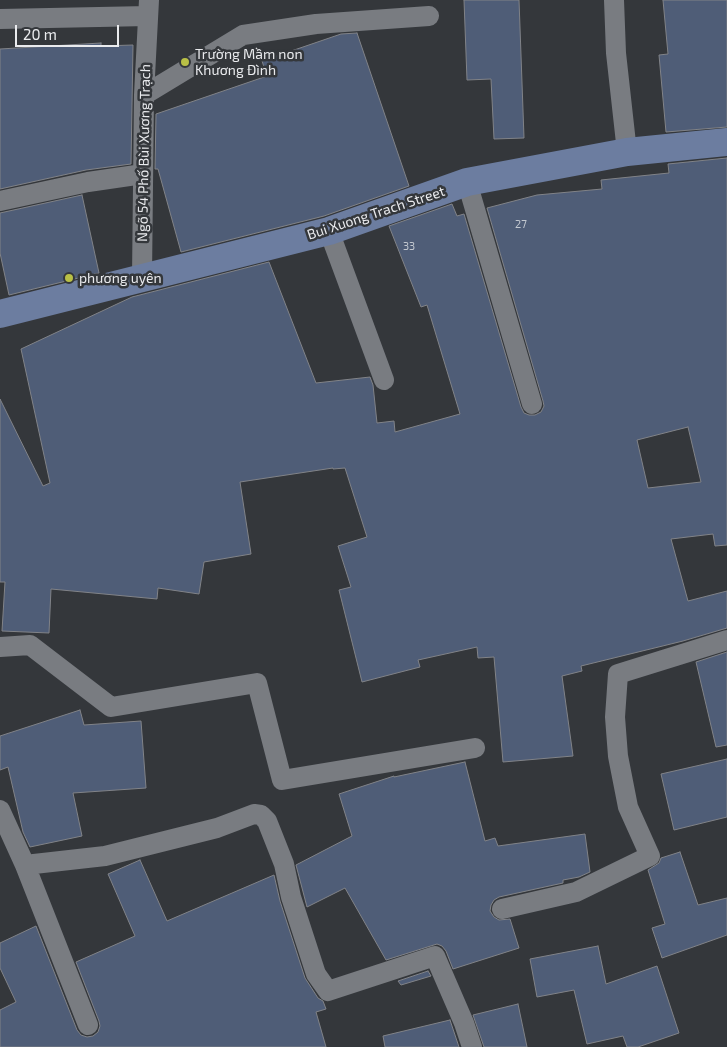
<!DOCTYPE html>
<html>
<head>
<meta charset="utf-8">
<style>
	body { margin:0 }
	#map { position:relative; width:727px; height:1047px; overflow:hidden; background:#34373b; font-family:"Exo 2",sans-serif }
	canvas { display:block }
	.scale { position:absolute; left:15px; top:25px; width:104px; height:22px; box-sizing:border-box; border:2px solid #eaebee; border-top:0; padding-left:6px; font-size:15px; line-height:18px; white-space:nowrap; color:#eaebee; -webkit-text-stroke:4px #34373b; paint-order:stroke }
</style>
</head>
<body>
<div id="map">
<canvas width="727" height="1047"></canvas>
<div class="scale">20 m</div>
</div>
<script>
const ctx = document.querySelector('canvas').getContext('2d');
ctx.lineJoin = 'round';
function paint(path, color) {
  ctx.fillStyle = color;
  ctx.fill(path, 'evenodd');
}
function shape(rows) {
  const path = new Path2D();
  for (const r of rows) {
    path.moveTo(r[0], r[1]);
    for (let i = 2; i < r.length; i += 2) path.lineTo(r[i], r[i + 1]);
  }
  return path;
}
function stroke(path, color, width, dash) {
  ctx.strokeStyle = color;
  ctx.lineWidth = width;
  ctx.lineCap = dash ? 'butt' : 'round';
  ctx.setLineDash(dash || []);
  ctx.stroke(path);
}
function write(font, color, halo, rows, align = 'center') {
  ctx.font = font + ' "Exo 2",sans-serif';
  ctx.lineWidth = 5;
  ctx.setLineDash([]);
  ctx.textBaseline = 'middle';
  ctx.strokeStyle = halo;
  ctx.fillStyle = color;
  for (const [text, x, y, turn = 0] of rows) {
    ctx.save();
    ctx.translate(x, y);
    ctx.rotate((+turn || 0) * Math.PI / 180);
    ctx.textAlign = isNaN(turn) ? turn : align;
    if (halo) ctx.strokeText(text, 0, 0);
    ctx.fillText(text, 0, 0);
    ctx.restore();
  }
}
const building = shape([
	[464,0,519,0,524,138,494,139,491,79,467,80,464,0],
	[663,0,727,0,727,127,666,132,659,55,668,54,663,0],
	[357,33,409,186,324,216,181,252,158,169,155,169,156,114,267,76,262,61,341,34,357,33],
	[101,43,101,46,133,45,131,164,86,170,0,189,0,49,101,43],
	[727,158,727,545,715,546,713,534,671,539,688,601,727,591,727,628,683,641,581,666,582,671,562,676,573,756,503,762,494,657,478,658,477,647,418,660,420,667,362,682,339,590,351,587,338,546,367,537,345,468,333,469,333,468,240,482,251,554,204,562,199,594,158,588,157,599,51,589,49,633,2,631,5,582,0,582,0,399,43,486,50,483,21,349,132,297,269,262,316,383,370,377,373,385,377,423,394,421,395,432,460,414,427,305,421,307,389,226,452,204,457,216,464,214,521,407,524,413,529,415,535,415,541,412,544,406,543,401,487,208,537,195,602,189,601,180,669,173,668,164,727,158],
	[688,427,701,482,648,488,637,440,688,427],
	[82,195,99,273,9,295,0,253,0,213,82,195],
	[727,652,727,745,716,747,696,662,727,652],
	[80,710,84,725,141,721,146,788,73,793,82,836,30,847,23,832,8,767,0,770,0,736,80,710],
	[727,759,727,817,674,830,661,774,727,759],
	[465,762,485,841,495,838,498,846,585,834,590,872,579,877,563,880,563,883,499,897,494,900,491,905,490,911,494,917,499,920,510,919,519,948,453,969,446,951,442,946,437,944,386,960,345,888,307,907,296,865,352,836,339,794,394,776,394,777,465,762],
	[680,852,698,905,727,898,727,935,662,958,652,928,665,924,648,870,659,863,661,858,680,852],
	[140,860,167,921,274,875,280,901,305,978,318,998,323,1001,326,1009,316,1012,326,1047,0,1047,0,1010,16,1002,0,968,0,943,36,926,77,1030,81,1035,87,1037,93,1036,98,1032,100,1026,99,1021,76,962,135,936,108,874,140,860],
	[598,946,606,984,657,966,679,1033,638,1047,627,1047,623,1036,587,1044,574,990,537,997,530,959,598,946],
	[428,971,431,976,401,985,398,981,428,971],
	[518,1004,527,1047,484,1047,473,1015,518,1004],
	[450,1020,459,1047,385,1047,383,1036,450,1020]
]);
paint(building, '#4f5d77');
stroke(building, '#818388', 1);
stroke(shape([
	[614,0,616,53,627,152],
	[0,19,148,16],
	[144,95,243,35,316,24,429,16],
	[467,182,532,404],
	[0,201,88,182,143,174],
	[329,231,384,380],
	[142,277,144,95,149,0],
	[0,647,30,645,111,707,257,683,282,780,475,748],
	[0,810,25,865,105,856,217,828,254,814,261,815,267,821,284,864,291,897,316,974,328,991,435,956,464,1023,472,1047],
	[25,865,88,1025],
	[502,909,576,892,650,856,628,807,618,756,615,717,618,674,727,640]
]), '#797c81', 20);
stroke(shape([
	[0,314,329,231,467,182,627,152,727,142]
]), '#6c7da0', 28);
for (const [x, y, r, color] of [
	[185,62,5,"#b9c046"],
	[69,278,5,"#b9c046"]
]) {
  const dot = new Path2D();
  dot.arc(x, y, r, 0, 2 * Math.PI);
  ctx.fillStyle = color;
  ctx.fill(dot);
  stroke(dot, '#34373b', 2);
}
write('11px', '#c3c8d0', null, [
	["27",521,224],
	["33",409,246]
]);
write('14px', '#eaebee', '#34373b', [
	["Trường Mầm non",195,54],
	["Khương Đình",195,70],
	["phương uyên",79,278]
], 'left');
write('14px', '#eaebee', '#34373b', [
	["Ngõ 54 Phố Bùi Xương Trạch",144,153,-89],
	["Bui Xuong Trach Street",376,213,-18]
]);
</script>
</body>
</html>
